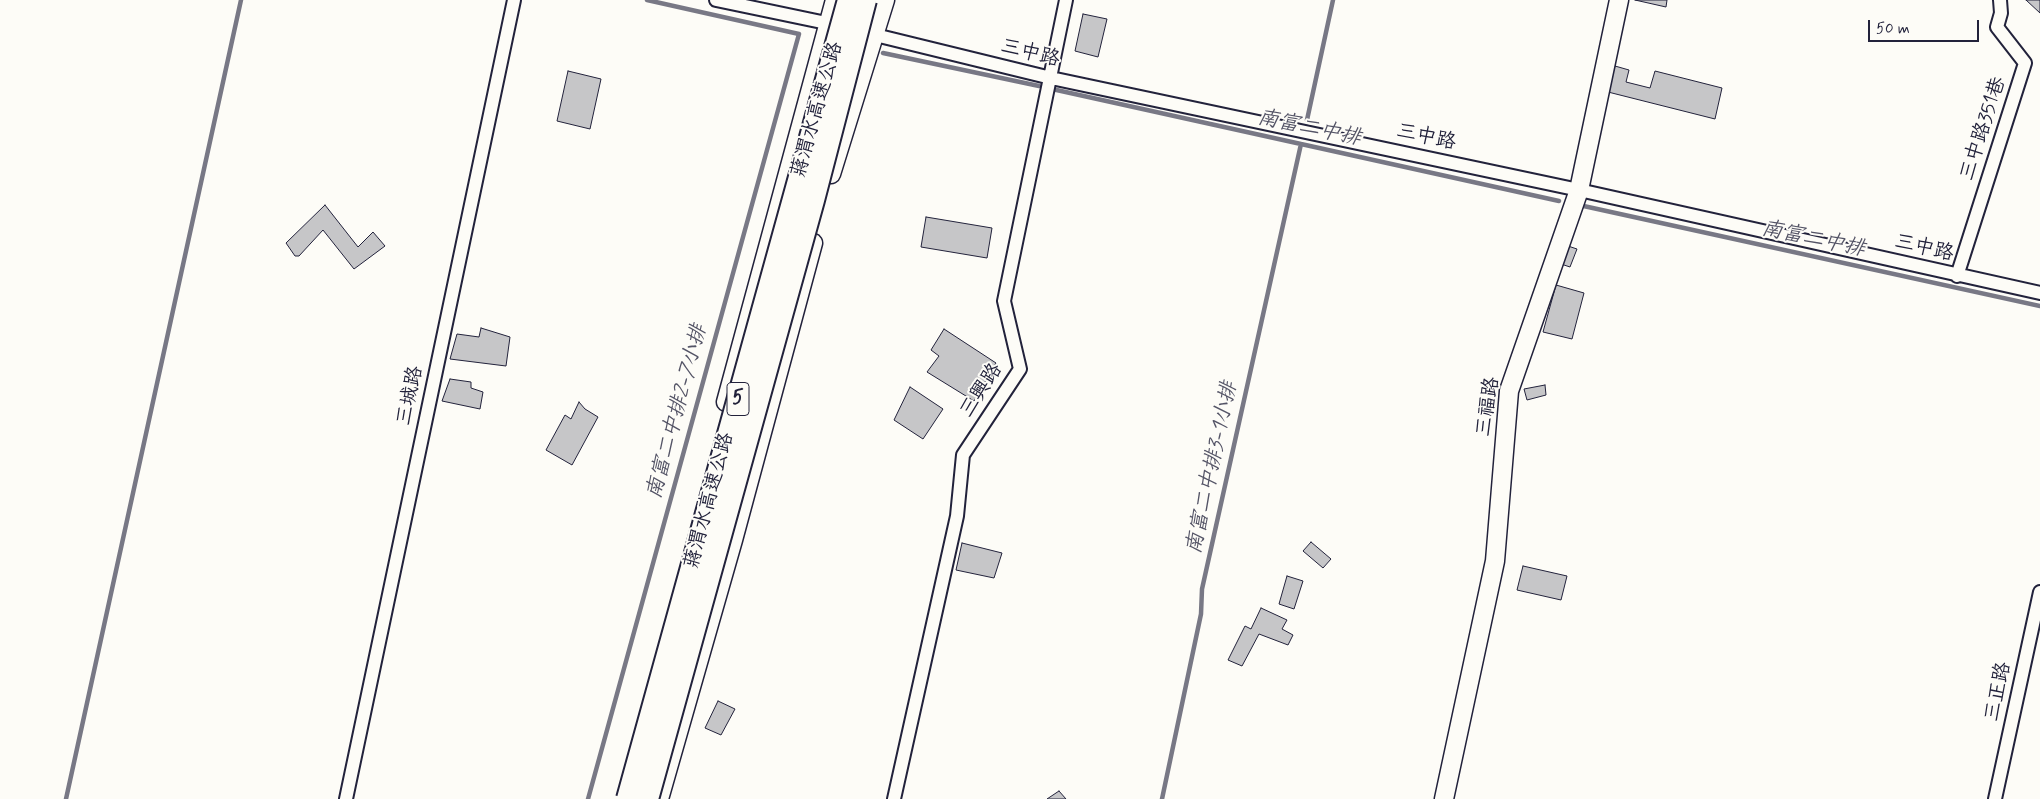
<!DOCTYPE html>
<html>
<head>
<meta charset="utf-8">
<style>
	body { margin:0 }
	#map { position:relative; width:2040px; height:799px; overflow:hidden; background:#fdfcf7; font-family:Mynerve,sans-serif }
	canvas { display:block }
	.scale { position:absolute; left:1868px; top:20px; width:111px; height:22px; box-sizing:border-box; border:2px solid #22223b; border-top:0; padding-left:6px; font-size:15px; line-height:18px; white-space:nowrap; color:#22223b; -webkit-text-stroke:4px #fdfcf7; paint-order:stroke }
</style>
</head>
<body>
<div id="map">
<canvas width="2040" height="799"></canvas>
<div class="scale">50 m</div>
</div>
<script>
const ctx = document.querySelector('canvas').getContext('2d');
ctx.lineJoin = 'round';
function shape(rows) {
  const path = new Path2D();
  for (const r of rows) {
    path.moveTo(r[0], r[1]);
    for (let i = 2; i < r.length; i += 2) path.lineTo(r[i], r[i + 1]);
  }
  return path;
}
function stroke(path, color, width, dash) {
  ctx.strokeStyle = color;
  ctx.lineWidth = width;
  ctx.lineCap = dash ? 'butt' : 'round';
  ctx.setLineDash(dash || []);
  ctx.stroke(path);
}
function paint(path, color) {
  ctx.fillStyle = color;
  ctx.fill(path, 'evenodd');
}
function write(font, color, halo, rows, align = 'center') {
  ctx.font = font + ' Mynerve,"LXGW WenKai TC",sans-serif';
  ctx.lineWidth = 4;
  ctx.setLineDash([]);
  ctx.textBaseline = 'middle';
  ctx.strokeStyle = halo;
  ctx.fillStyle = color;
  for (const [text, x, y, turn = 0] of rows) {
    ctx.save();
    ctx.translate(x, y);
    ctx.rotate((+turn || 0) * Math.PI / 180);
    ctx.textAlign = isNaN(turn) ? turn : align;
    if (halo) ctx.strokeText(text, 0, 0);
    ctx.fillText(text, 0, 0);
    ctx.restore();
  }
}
stroke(shape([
	[883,53,1039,86],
	[1052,89,1559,201],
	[1307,120,1333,0],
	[1579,205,2040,306],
	[66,799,241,0],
	[588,799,799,34,647,0],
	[1162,799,1201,614,1202,589,1301,144]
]), '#787885', 4.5);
const building = shape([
	[1635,0,1667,0,1666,7,1635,0],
	[2026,0,2040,0,2040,13,2026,0],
	[1083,14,1107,19,1098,57,1075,51,1083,14],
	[1615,66,1629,70,1626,82,1650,88,1655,71,1722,88,1715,119,1608,92,1615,66],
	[568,71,601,79,590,129,557,121,568,71],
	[325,205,358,247,373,232,385,246,354,269,323,230,299,256,295,256,286,243,325,205],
	[926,217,992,228,987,258,921,247,926,217],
	[1565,245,1577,249,1570,267,1558,263,1565,245],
	[1556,285,1584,293,1572,339,1543,332,1556,285],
	[481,328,510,337,506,366,450,359,457,334,479,337,481,328],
	[944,329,996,363,974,401,927,372,939,356,931,350,944,329],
	[450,379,471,382,471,388,483,392,480,409,442,401,450,379],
	[1545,385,1546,395,1527,400,1524,389,1545,385],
	[910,387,943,409,923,439,894,420,910,387],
	[579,402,585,409,598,417,572,465,546,450,565,415,571,419,579,402],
	[1311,542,1331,559,1323,568,1303,551,1311,542],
	[962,543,1002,553,994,578,956,570,962,543],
	[1523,566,1567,576,1561,600,1517,590,1523,566],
	[1287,576,1303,581,1294,609,1279,604,1287,576],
	[1261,608,1287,620,1282,629,1293,635,1288,645,1259,634,1242,666,1228,660,1245,626,1251,629,1261,608],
	[718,701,735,709,721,735,705,728,718,701],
	[1059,791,1066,799,1047,799,1059,791]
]);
paint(building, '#c6c6c8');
stroke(building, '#22223b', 1);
const street = shape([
	[716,0,836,25],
	[867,33,1051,78,1579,190,2040,293],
	[1957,276,2025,63,1997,27,2001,13,2000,0],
	[346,799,514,0],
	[894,799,957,516,963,455,1020,369,1004,301,1066,0],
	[1995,799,2040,592]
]);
const secondary = shape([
	[831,174,885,0],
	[726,402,835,0],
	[659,799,733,540,813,243],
	[1444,799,1495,561,1509,391,1579,190,1619,0]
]);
stroke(street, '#22223b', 16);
stroke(secondary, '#22223b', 21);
stroke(street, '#fdfcf7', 12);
stroke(secondary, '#fdfcf7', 18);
const highwayBridge = shape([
	[628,799,849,0],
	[647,799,813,200,865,0]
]);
stroke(highwayBridge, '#22223b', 26, []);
stroke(highwayBridge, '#fdfcf7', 22);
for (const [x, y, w] of [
	[738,399,22]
]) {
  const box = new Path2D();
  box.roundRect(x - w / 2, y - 16.5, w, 33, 4);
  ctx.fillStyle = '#fdfcf7';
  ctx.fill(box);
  stroke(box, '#22223b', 1);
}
write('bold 19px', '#22223b', null, [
	["5",738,399]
]);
write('20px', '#22223b', '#fdfcf7', [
	["三中路",1030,54,14],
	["蔣渭水高速公路",818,110,-74],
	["三中路351巷",1984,129,-72],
	["三中路",1426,138,12],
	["三中路",1924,249,13],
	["三興路",982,391,-57],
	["三城路",411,396,-78],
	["三福路",1489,407,-81],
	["蔣渭水高速公路",710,501,-75],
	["三正路",1999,692,-78]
]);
write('italic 21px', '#545466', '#fdfcf7', [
	["南富二中排",1309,129,12],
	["南富二中排",1813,240,12],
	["南富二中排2-7小排",678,412,-75],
	["南富二中排3-1小排",1213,468,-78]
]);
</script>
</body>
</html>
